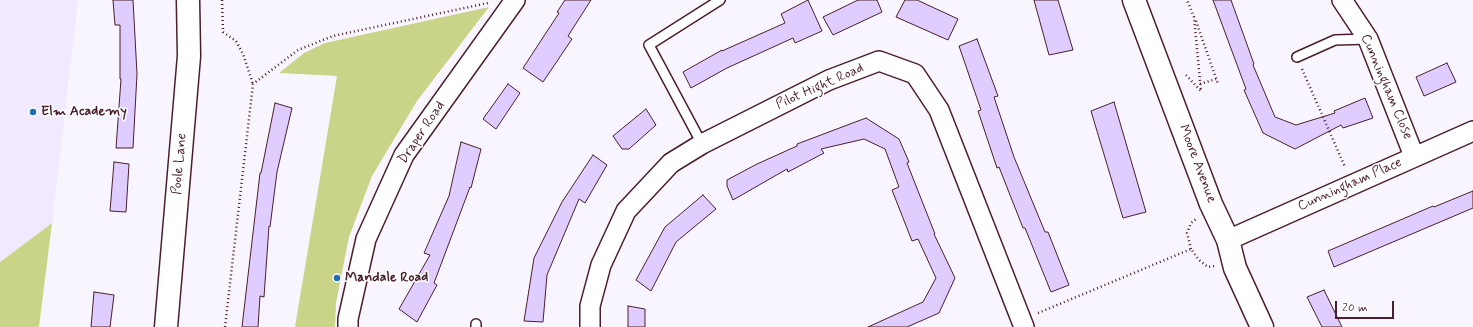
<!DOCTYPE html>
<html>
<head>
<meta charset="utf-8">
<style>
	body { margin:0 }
	#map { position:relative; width:1473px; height:327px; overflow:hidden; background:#f9f5ff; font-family:Mynerve,sans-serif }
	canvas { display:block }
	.scale { position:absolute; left:1335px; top:301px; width:59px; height:18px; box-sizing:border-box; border:2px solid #4a1f2b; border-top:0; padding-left:5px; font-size:12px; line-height:14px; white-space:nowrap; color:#4a1f2b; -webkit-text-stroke:3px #fff; paint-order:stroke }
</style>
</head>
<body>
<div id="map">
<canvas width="1473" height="327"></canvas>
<div class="scale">20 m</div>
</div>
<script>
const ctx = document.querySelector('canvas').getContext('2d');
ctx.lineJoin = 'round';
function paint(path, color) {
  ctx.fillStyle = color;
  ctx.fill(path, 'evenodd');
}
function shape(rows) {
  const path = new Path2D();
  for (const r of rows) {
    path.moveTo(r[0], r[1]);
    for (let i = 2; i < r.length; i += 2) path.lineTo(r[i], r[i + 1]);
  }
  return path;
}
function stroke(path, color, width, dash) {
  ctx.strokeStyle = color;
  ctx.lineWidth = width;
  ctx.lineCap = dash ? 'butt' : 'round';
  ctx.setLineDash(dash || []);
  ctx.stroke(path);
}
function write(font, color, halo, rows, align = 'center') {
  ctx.font = font + ' Mynerve,sans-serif';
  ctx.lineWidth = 3;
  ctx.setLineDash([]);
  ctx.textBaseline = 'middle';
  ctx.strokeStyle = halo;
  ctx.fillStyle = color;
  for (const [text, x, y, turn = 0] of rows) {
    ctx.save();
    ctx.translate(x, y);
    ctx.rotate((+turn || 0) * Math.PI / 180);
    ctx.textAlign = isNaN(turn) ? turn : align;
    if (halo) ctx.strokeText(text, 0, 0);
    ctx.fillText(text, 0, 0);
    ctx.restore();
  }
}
paint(shape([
	[0,0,78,0,52,223,0,262]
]), '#f1e9ff');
paint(shape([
	[489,7,417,101,372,176,349,237,336,303,335,327,295,327,337,76,279,73,304,53,325,43],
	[52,223,39,327,0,327,0,262]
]), '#c9d488');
const building = shape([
	[113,0,133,0,137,74,133,148,116,148,121,79,120,79,120,25,115,25,113,0],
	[565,0,591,0,568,36,572,39,543,82,523,68,559,13,557,12,565,0],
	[808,0,822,31,795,43,793,38,727,68,691,88,683,72,722,50,722,51,785,23,781,14,808,0],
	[858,0,877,0,882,12,833,35,823,17,858,0],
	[905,0,917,0,958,19,948,40,896,17,905,0],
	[1034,0,1058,0,1073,50,1049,55,1034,0],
	[1213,0,1231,0,1254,64,1253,65,1275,117,1296,125,1335,113,1334,111,1365,98,1373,118,1343,128,1341,125,1295,149,1263,133,1244,90,1246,89,1213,0],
	[977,39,998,96,994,97,1014,157,1045,232,1048,232,1069,285,1051,292,1025,228,1023,228,999,167,997,168,978,111,981,110,959,46,977,39],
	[1447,63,1456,82,1424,96,1416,77,1447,63],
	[508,84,520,93,496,129,483,119,508,84],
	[1114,102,1146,212,1123,218,1091,111,1114,102],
	[275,103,292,108,277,172,270,227,269,226,264,297,260,296,258,327,242,327,260,173,261,173,275,103],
	[646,109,656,125,629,149,622,149,613,136,646,109],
	[866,118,899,139,909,162,907,163,935,234,934,234,955,278,939,313,907,327,868,327,923,302,936,278,918,239,912,241,892,190,899,187,885,149,864,139,821,149,824,153,788,172,787,169,733,200,727,186,727,180,757,164,797,146,797,144,866,118],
	[461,142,481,149,471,188,470,187,434,283,437,285,417,322,399,309,430,255,424,253,449,196,461,142],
	[593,155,607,165,585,203,579,199,547,275,543,322,524,321,534,258,562,202,593,155],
	[114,162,129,164,126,212,110,211,114,162],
	[1473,191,1473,208,1334,267,1328,251,1433,206,1434,207,1473,191],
	[703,195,716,209,676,242,651,291,636,280,665,227,703,195],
	[1324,290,1342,327,1322,327,1307,297,1324,290],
	[94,292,114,295,110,327,91,327,94,292],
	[628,306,645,309,645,327,628,327,628,306]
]);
paint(building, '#dfcdff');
stroke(building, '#4a1f2b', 1);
const lane = shape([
	[1297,57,1335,40,1368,39],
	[702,144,649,45,720,0],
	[476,324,476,327]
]);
const street = shape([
	[1342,0,1368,39,1414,156],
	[1228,240,1473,131],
	[348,327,348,319,366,239,404,155,515,0],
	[590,327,590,306,601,265,626,211,671,163,702,144,829,80,879,61,915,74,939,110,1024,327]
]);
const secondary = shape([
	[1134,0,1211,204,1228,240,1235,268,1262,327],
	[166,327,189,56,188,0]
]);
stroke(lane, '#4a1f2b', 12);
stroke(street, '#4a1f2b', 22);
stroke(secondary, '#4a1f2b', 25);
stroke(shape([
	[222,0,223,32,236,41,243,54,253,84],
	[1196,21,1218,84],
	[1302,69,1345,167],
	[1186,75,1201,91,1194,17,1187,0],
	[1200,84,1216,79],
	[1191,249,1187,233,1191,223,1196,219],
	[1038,313,1191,249,1199,260,1208,267,1214,266],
	[225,327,253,84,298,50,333,36,488,3]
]), '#4a1f2b', 2.5, [1, 3]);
stroke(lane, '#fff', 9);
stroke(street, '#fff', 19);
stroke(secondary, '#fff', 22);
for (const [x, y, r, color] of [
	[33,112,4,"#1f6fb2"],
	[337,278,4,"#1f6fb2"]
]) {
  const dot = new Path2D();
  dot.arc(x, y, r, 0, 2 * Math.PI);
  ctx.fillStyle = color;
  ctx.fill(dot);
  stroke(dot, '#fff', 1.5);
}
write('14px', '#4a1f2b', '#fff', [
	["Pilot Hight Road",820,87,-24],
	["Cunningham Close",1386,87,67],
	["Draper Road",422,133,-56],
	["Poole Lane",180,164,-85],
	["Moore Avenue",1197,164,69],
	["Cunningham Place",1350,185,-24]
]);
write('bold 14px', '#4a1f2b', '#fff', [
	["Elm Academy",41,112],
	["Mandale Road",345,278]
], 'left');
</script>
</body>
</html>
